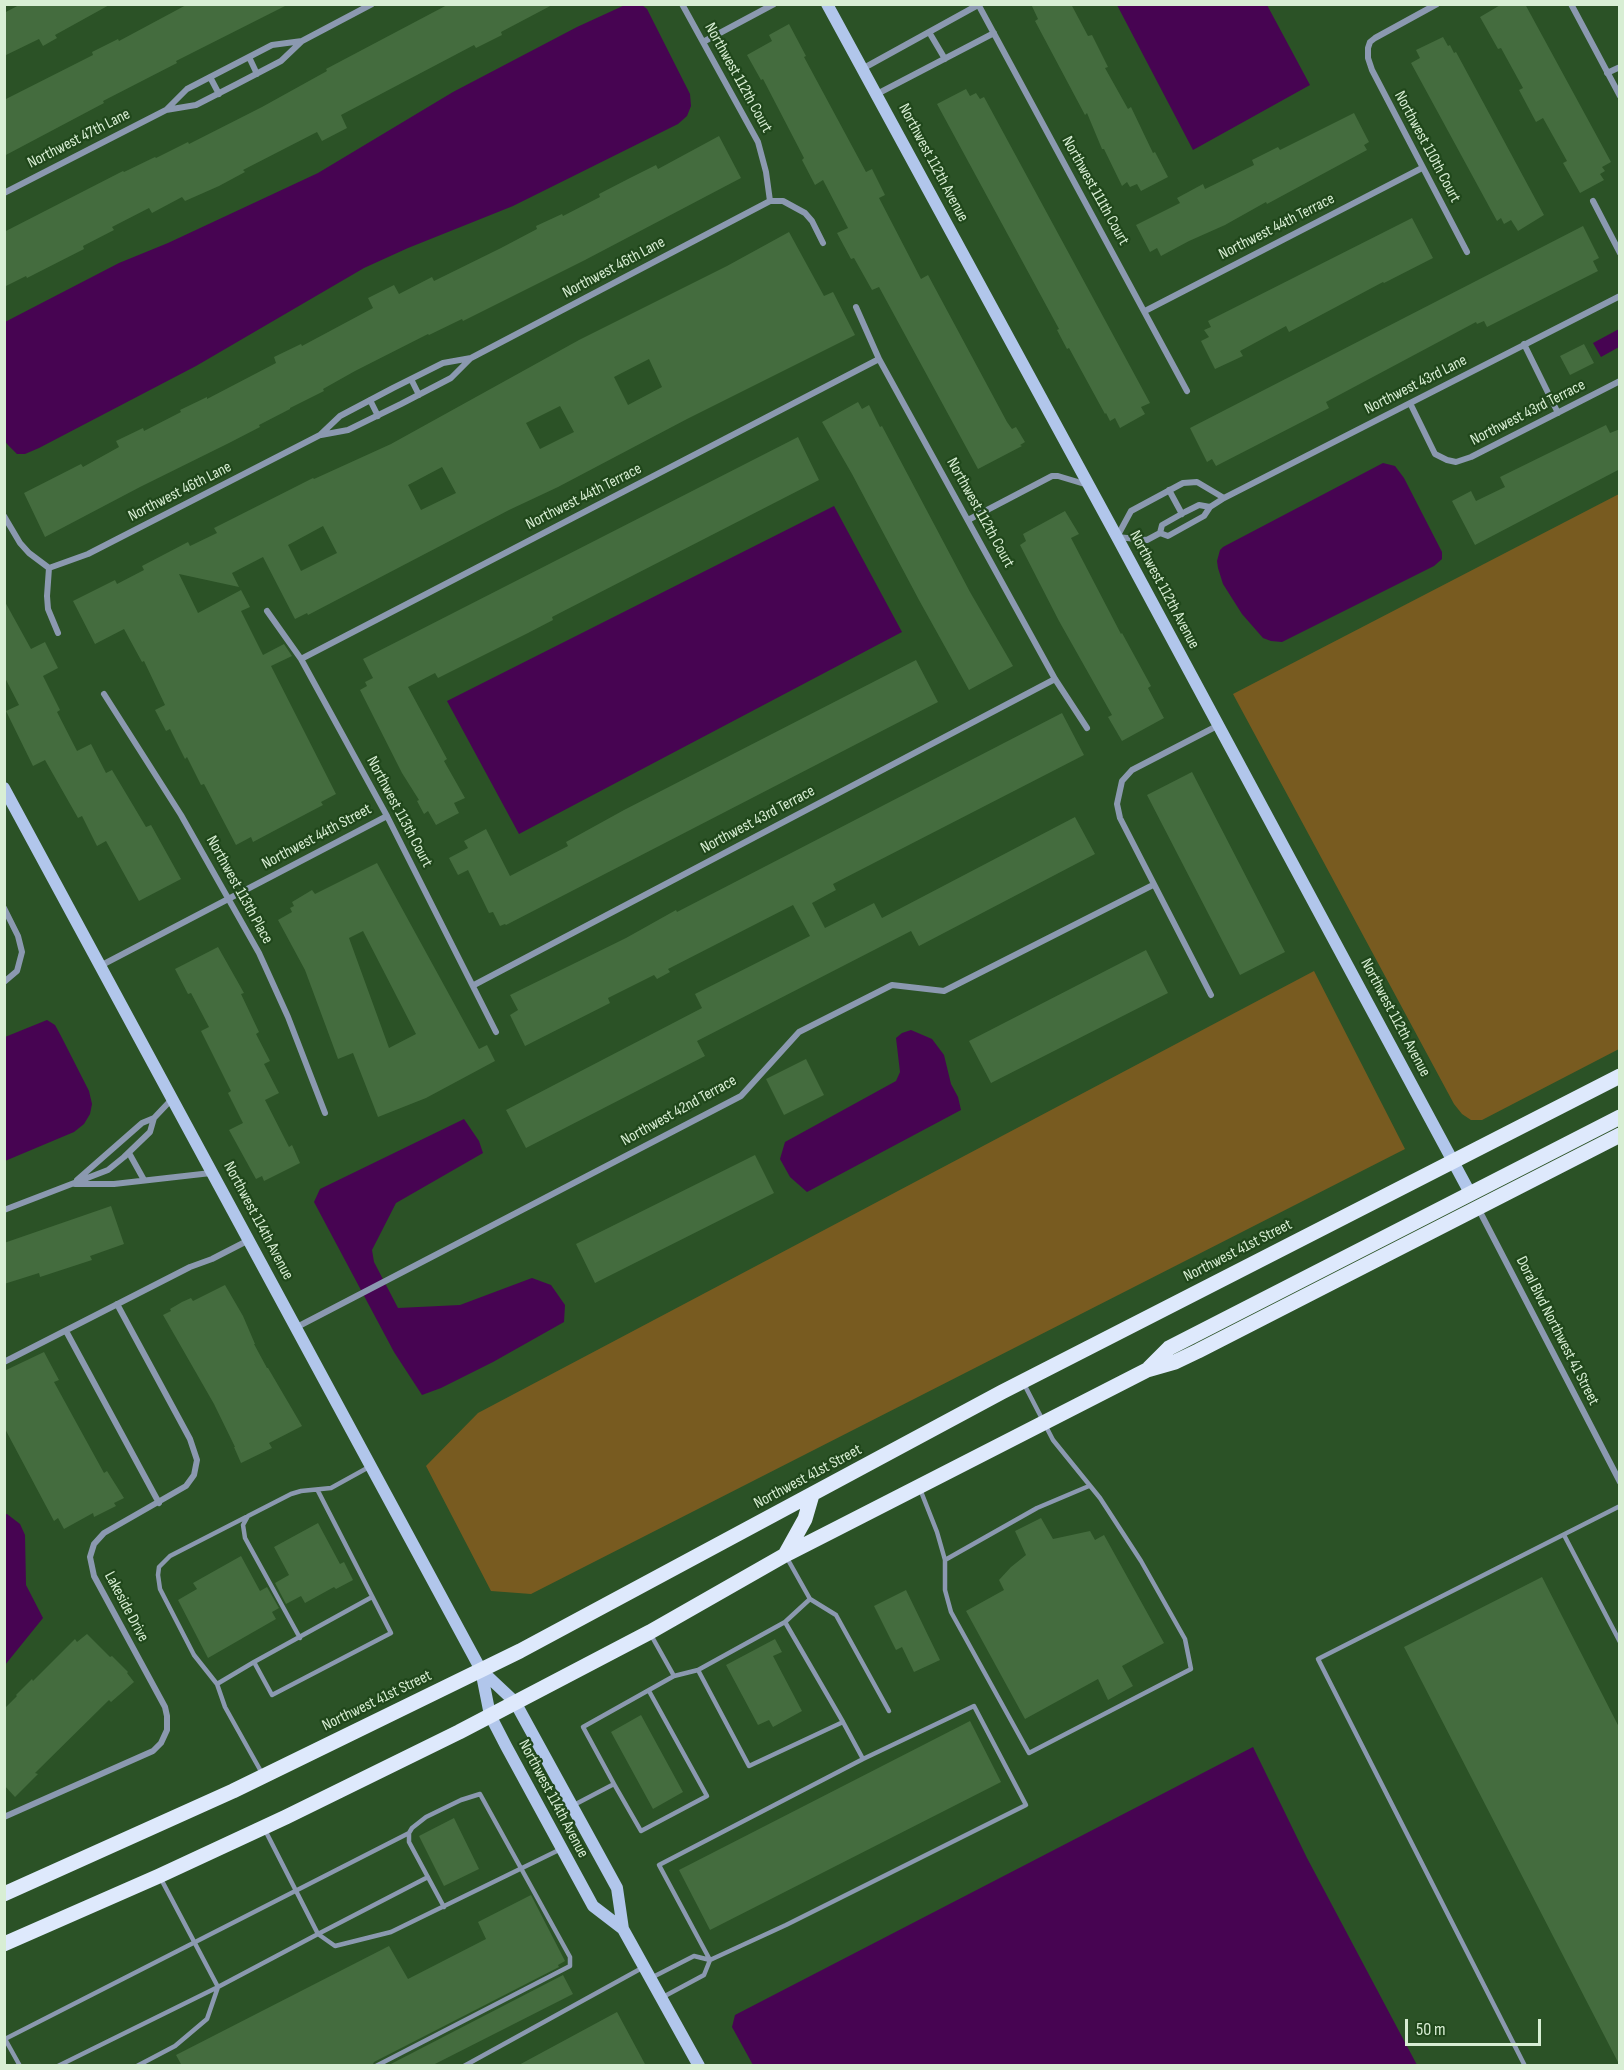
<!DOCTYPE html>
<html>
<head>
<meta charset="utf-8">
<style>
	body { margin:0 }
	#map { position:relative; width:1624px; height:2070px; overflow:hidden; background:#2b5226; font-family:"Sofia Sans Condensed",sans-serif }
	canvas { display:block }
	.frame { position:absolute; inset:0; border:6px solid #d8eed4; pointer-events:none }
	.scale { position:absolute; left:1405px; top:2019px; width:136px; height:27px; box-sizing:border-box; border:3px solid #d8eed4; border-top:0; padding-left:8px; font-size:18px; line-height:21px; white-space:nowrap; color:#d8eed4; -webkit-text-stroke:4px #20471b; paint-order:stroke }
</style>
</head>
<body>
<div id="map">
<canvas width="1624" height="2070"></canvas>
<div class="frame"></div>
<div class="scale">50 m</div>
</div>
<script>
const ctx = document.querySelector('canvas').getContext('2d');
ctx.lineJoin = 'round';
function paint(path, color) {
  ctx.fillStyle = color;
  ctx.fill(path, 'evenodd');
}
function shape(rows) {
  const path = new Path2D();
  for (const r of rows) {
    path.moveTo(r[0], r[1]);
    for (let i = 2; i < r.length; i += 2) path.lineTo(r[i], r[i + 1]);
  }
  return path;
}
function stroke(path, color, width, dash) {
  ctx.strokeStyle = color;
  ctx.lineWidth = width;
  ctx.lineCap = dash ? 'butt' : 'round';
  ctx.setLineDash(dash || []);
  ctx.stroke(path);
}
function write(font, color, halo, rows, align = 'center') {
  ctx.font = font + ' "Sofia Sans Condensed",sans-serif';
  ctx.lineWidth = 4.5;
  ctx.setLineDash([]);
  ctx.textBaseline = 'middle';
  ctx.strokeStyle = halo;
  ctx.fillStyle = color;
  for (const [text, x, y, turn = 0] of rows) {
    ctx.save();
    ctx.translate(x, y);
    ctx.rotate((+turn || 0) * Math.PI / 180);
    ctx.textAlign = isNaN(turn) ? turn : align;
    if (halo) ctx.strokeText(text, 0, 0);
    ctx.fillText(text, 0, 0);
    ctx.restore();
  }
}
paint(shape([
	[1619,494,1619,1049,1482,1120,1471,1120,1462,1114,1454,1104,1233,694],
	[1314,971,1405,1149,531,1594,491,1591,426,1466,478,1413]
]), '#785b20');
paint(shape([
	[625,5,642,5,647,9,690,94,691,106,687,116,678,124,513,206,408,248,364,268,196,366,39,448,25,454,17,454,8,445,4,440,5,322,119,263,168,243,318,173,453,92,577,27],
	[1117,5,1267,5,1310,85,1193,150],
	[1619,329,1619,347,1601,357,1593,343],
	[1383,463,1395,466,1404,478,1442,552,1442,559,1434,566,1282,642,1271,641,1263,638,1242,614,1223,584,1218,568,1217,561,1220,550,1223,547],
	[834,506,902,632,519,834,447,701],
	[47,1020,55,1025,61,1036,89,1091,92,1104,90,1114,84,1124,74,1132,5,1161,5,1037],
	[911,1030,932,1039,944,1055,951,1084,958,1097,961,1110,807,1192,790,1177,780,1159,785,1142,896,1081,900,1072,896,1038,902,1033],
	[464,1119,479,1141,483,1153,396,1203,372,1250,374,1262,398,1308,460,1305,532,1278,551,1285,565,1305,564,1322,493,1362,441,1388,422,1395,394,1352,314,1202,320,1189],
	[7,1514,20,1524,25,1535,26,1585,43,1618,5,1665,4,1515],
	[1253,1747,1307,1858,1417,2065,753,2065,732,2027,735,2015]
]), '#470452');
paint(shape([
	[21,4,111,4,55,35,57,38,43,46,39,39,4,56,4,13],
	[188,4,289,4,176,61,177,63,103,101,104,103,4,156,4,100,93,55,92,52,118,39,119,41],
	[449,4,554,4,501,32,502,35,476,48,474,45,341,115,347,128,322,141,317,132,243,170,245,172,219,186,185,201,182,197,152,213,149,208,112,227,114,230,83,246,84,249,27,278,26,276,4,287,4,232,123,171,124,172,155,157,156,158,188,142,189,144,262,107,327,71,326,69],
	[1031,4,1071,4,1088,36,1092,35,1108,67,1105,68,1128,109,1131,107,1153,153,1155,152,1168,177,1141,191,1137,184,1130,187,1127,182,1122,186,1104,149,1102,149,1087,113,1085,115,1035,21,1038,19],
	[1502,4,1525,4,1611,162,1602,167,1605,171,1600,174,1604,180,1580,193,1563,163,1567,161,1543,118,1536,122,1519,90,1523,88,1501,48,1498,49,1480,17],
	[789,24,806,56,804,57,866,172,872,169,885,195,879,198,921,279,928,275,1007,422,1012,429,1016,427,1025,442,1020,445,1022,446,978,469,879,287,872,290,854,258,851,259,837,233,848,228,823,180,815,185,802,160,804,158,763,79,761,80,747,55,772,41,769,35],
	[1443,37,1448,46,1450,45,1454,53,1456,52,1544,215,1518,231,1511,220,1504,224,1501,218,1497,221,1411,63,1420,58,1416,50],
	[966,89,970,96,976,93,980,99,984,97,1150,403,1141,407,1145,414,1120,428,1115,418,1110,421,1106,413,1105,414,1069,348,1067,349,1057,330,1059,329,937,104],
	[1354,113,1369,142,1364,145,1367,150,1267,204,1266,202,1225,225,1189,241,1161,256,1157,248,1150,252,1136,225,1180,203,1177,198,1203,184,1205,189,1254,165,1252,160,1278,147,1280,150],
	[719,136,741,178,585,260,463,321,462,319,429,335,428,334,355,371,323,389,324,391,290,408,290,409,259,425,260,427,229,443,140,487,45,537,24,493,81,464,83,467,119,447,116,441,143,428,144,431,181,412,180,410,207,397,207,399,276,363,274,357,301,344,302,346,373,308,368,298,394,285,399,294,432,277,434,281,501,248,537,229,536,226,562,214,563,216,600,197,599,194,630,178,656,165,658,169],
	[1412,218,1433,258,1384,283,1383,282,1289,332,1286,326,1240,351,1243,356,1215,369,1201,341,1209,337,1204,330,1211,327,1208,321],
	[1583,226,1599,258,1593,261,1598,271,1487,327,1484,321,1477,324,1476,322,1326,402,1329,408,1216,466,1212,459,1207,462,1190,428],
	[789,232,824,296,833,292,855,335,687,419,558,487,509,510,308,615,307,613,295,619,263,557,232,573,239,587,179,574,198,613,241,590,250,607,241,611,263,655,284,644,292,656,271,666,336,794,321,802,323,805,285,825,253,842,251,837,236,845,204,784,201,785,187,757,185,759,170,729,166,731,155,710,165,705,144,661,142,662,124,629,95,644,73,601,115,580,117,584,144,570,142,566,188,542,190,546,217,533,214,528,222,524,313,478,314,479,391,444,579,340,727,266],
	[649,359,662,387,628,405,614,377],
	[560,406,574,432,540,449,526,423],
	[442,467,456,493,421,510,408,485],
	[323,526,337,553,301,571,288,545],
	[1584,344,1594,363,1570,375,1560,356],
	[858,402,862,409,869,405,880,427,882,426,970,592,1013,666,969,690,919,600,852,474,822,422],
	[1606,425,1610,433,1620,429,1620,469,1475,545,1452,501,1471,491,1476,501,1505,487,1500,477],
	[798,437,819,480,552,617,553,620,528,633,438,678,435,673,408,687,447,759,444,761,465,798,454,803,459,813,436,825,428,811,424,814,417,801,419,800,402,773,360,690,367,686,365,682,373,678,363,659],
	[1065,511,1079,534,1071,538,1121,634,1122,633,1151,686,1148,688,1164,718,1122,741,1108,717,1112,715,1059,621,1020,545,1026,541,1023,534],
	[4,600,31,649,45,642,58,668,43,676,60,710,57,712,77,751,91,744,106,773,112,770,146,827,151,825,181,879,139,901,106,841,97,846,82,816,78,818,45,760,33,766,6,711,19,705,4,676],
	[916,660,938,702,506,925,505,924,500,926,493,912,489,913,468,870,458,875,449,858,468,848,464,841,486,829,510,876,568,846,566,842,624,810],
	[1062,713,1084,755,833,884,836,890,812,903,825,928,874,903,882,918,1075,817,1095,854,919,946,911,931,697,1041,705,1056,526,1148,506,1110,702,1008,695,994,810,936,793,905,668,969,670,972,657,979,654,975,608,998,610,1003,525,1046,510,1015,518,1010,510,995,626,938,676,910,677,912],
	[1192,772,1285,952,1240,975,1147,795],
	[377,863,479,1049,487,1045,495,1061,426,1098,378,1117,353,1053,338,1059,305,970,278,920,292,912,290,908,294,906,292,902,312,890,315,894],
	[363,931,416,1034,389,1048,349,938],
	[218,947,244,993,241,994,259,1032,256,1034,270,1061,264,1064,279,1093,265,1100,289,1147,292,1145,300,1163,264,1181,262,1176,256,1179,229,1130,243,1123,228,1093,231,1091,201,1031,209,1027,191,993,188,994,175,969],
	[1146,950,1168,993,991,1083,969,1041],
	[806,1059,824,1095,784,1115,766,1079],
	[755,1155,774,1193,595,1283,576,1244],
	[111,1206,124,1244,90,1256,92,1260,40,1277,39,1273,4,1284,4,1243],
	[225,1285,243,1316,255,1344,254,1344,267,1368,268,1368,302,1426,269,1443,272,1448,241,1463,234,1447,235,1447,214,1404,163,1315,171,1311,170,1309,182,1302,191,1298,193,1301],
	[44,1352,59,1380,54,1382,104,1473,107,1471,124,1498,114,1503,116,1506,94,1517,93,1513,64,1529,58,1518,54,1521,4,1427,4,1371],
	[1041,1518,1053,1539,1090,1531,1095,1540,1104,1535,1164,1643,1122,1666,1133,1686,1108,1700,1098,1679,1025,1719,966,1611,1004,1590,999,1580,1011,1567,1026,1555,1015,1531],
	[318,1523,340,1564,344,1562,353,1580,336,1589,334,1587,305,1603,301,1596,286,1604,275,1583,289,1575,274,1547],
	[241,1556,260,1591,267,1587,279,1608,272,1612,276,1619,208,1658,178,1600,197,1589,193,1583],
	[1542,1577,1620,1729,1620,2066,1404,1647],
	[906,1590,940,1660,914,1672,902,1647,896,1650,874,1606],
	[87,1634,110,1657,112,1656,128,1672,127,1673,134,1682,111,1702,109,1700,35,1773,38,1774,15,1797,4,1785,4,1709,17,1696,16,1695,32,1679,33,1681,75,1639,77,1642],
	[775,1639,782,1652,773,1656,802,1711,773,1727,769,1720,758,1725,726,1665],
	[641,1715,683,1792,653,1809,611,1732],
	[970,1721,1001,1782,710,1930,679,1870],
	[454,1818,479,1869,444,1886,419,1836],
	[531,1895,565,1961,558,1965,559,1967,374,2062,372,2066,182,2066,176,2055,389,1946,408,1979,486,1939,478,1922],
	[563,1975,573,1994,431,2066,387,2066],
	[617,2012,646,2066,517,2066]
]), '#446c3e');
stroke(shape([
	[920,1489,937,1532,945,1560,945,1590,951,1612,1029,1753,1191,1669,1185,1639,1141,1561,1100,1498,1053,1440,1024,1384],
	[248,1516,243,1525,245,1538,300,1638],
	[1564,1535,1620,1642],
	[945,1560,1037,1508,1089,1486],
	[810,1599,836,1615,889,1711],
	[785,1622,810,1599,787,1558],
	[254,1662,272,1695,391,1633,318,1491],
	[698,1670,785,1622,843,1722],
	[674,1676,698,1670,749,1766,843,1722,863,1759],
	[217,1684,254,1662,372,1597],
	[263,1775,225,1707,217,1684,194,1655,160,1589,158,1575,159,1567,170,1556,291,1494,301,1491,331,1488,369,1467],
	[614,1784,641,1831,707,1796,649,1691],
	[572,1806,614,1784,583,1727,674,1676,651,1635],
	[265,1830,318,1934,428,1877],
	[651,1978,694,1956,710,1960,786,1925,1026,1805,974,1706,863,1759,659,1865,710,1960],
	[663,1997,704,1975,710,1960],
	[20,2066,5,2039,409,1833],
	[58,2066,218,1987,161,1879],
	[137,2066,175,2046,207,2019,218,1987,318,1934,335,1946,391,1932,561,1849],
	[376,2066,570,1966,570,1957,480,1794,461,1800,426,1817,412,1828,409,1833,409,1842,444,1907],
	[464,2066,642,1968],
	[1525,2066,1318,1659,1620,1506]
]), '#8b99b0', 4.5);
stroke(shape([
	[682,4,758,142,766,172,770,201,783,201,805,213,812,221,823,243],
	[978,4,1187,391],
	[1437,4,1375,38,1370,42,1368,48,1368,58,1372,70,1467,252],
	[1571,4,1620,96],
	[929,32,945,59],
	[703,42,774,4],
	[249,57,257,74],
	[862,69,978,5],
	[1607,73,1620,67],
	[210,77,219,94],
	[877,94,994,33],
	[166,110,196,105,237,84,281,61,302,41,372,4],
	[4,193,166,110,187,89,272,45,302,41],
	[1593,201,1620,253],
	[856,307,879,359,1055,679,1087,728],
	[1145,311,1422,168],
	[1524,344,1558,413],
	[411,379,419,395],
	[370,400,378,416],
	[1410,403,1435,454,1447,460,1456,462,1471,457,1620,381],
	[321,435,348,430,401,404,451,378,470,359],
	[1169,490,1182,514],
	[1224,498,1197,482,1183,483,1131,511,1117,537,1147,540,1160,533,1168,536,1204,516,1210,507,1224,498,1620,296],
	[4,516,20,543,29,553,49,568,47,596,48,609,58,633],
	[968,520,1052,476,1058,476,1088,485],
	[1160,533,1162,525,1185,512,1199,505,1210,507],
	[49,568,88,554,320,435,340,416,393,388,443,363,471,358,770,201],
	[267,611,301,659,387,816,496,1032],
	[301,659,879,359],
	[104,694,181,815,259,953,288,1017,325,1113],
	[4,908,18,936,22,952,17,971,4,982],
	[100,966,387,816],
	[474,985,1055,679],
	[1211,995,1120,818,1117,804,1122,781,1132,770,1217,726],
	[129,1153,144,1180],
	[77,1180,142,1123,154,1118,172,1099],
	[75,1184,114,1184,211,1173],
	[1478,1208,1620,1482],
	[4,1210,108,1170,124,1157,150,1132,154,1118],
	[297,1327,741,1096,799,1032,892,985,944,991,1153,885],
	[66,1331,159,1503],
	[4,1362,190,1267,212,1259,249,1240],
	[4,1817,153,1751,161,1743,167,1730,167,1716,165,1707,94,1576,90,1557,94,1544,104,1533,186,1486,194,1475,197,1460,190,1439,117,1304]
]), '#8b99b0', 6);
stroke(shape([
	[827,4,1117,537,1470,1193],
	[4,788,481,1670,490,1715,506,1746,593,1906,623,1929],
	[481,1670,515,1702,617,1888,623,1929,699,2066]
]), '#b1c6eb', 12);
stroke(shape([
	[1149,1368,1169,1348,1620,1117],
	[785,1555,805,1519,812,1495],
	[4,1894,233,1791,520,1651,1002,1392,1620,1076],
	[4,1944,159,1876,286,1817,459,1732,650,1632,785,1555,838,1528,1147,1370,1175,1362,1198,1351,1620,1135]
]), '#dee9fc', 15);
write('16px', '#d8eed4', '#20471b', [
	["Northwest 112th Court",738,78,61],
	["Northwest 47th Lane",79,139,-27],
	["Northwest 110th Court",1427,147,62],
	["Northwest 112th Avenue",933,163,62],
	["Northwest 111th Court",1095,191,61],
	["Northwest 44th Terrace",1277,227,-27],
	["Northwest 46th Lane",614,268,-28],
	["Northwest 43rd Lane",1416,385,-27],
	["Northwest 43rd Terrace",1528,413,-27],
	["Northwest 46th Lane",180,492,-27],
	["Northwest 44th Terrace",584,497,-27],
	["Northwest 112th Court",980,513,61],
	["Northwest 112th Avenue",1164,590,62],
	["Northwest 113th Court",399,812,62],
	["Northwest 43rd Terrace",758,820,-28],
	["Northwest 44th Street",317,837,-28],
	["Northwest 113th Place",239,890,61],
	["Northwest 112th Avenue",1395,1018,62],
	["Northwest 42nd Terrace",679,1111,-29],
	["Northwest 114th Avenue",258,1221,62],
	["Northwest 41st Street",1238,1251,-27],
	["Doral Blvd Northwest 41 Street",1557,1331,63],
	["Northwest 41st Street",808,1477,-28],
	["Lakeside Drive",126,1607,62],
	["Northwest 41st Street",377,1701,-26],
	["Northwest 114th Avenue",553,1799,62]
]);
</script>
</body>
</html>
